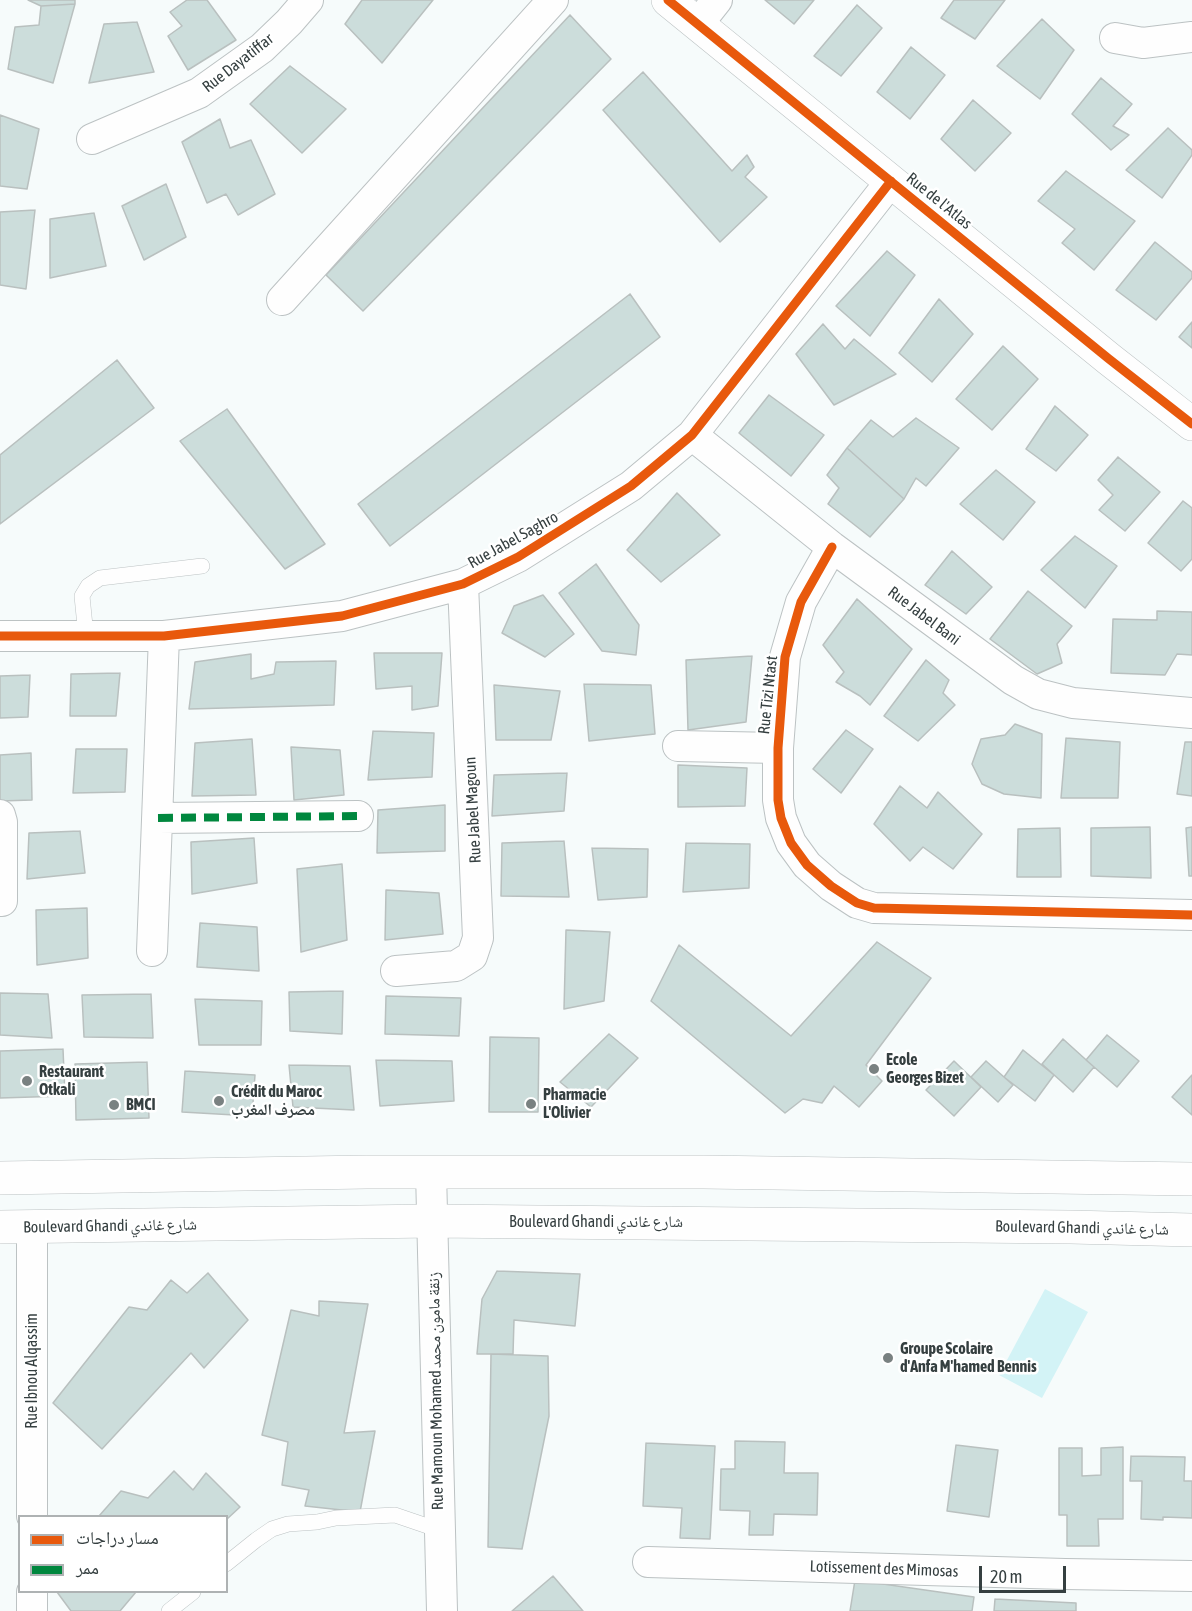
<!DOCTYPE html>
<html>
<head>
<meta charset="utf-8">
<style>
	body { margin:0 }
	#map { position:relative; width:1192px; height:1611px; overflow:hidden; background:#f6fbfb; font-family:"Asap Condensed","Noto Naskh Arabic",sans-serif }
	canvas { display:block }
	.legend { position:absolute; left:18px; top:1515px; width:210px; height:78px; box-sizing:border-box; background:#fff; border:2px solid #aeb2b3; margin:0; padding:8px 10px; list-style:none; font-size:18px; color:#353f40 }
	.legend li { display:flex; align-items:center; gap:12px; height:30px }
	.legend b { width:30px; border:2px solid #aeb2b3 }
	.scale { position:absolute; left:979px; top:1566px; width:87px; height:27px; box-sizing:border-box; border:3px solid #353f40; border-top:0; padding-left:8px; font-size:18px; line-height:21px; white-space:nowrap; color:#353f40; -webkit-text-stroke:4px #fff; paint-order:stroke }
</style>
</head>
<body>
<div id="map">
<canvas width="1192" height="1611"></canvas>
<ul class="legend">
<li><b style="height:8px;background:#e8590c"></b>مسار دراجات</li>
<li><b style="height:8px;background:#00873e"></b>ممر</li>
</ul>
<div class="scale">20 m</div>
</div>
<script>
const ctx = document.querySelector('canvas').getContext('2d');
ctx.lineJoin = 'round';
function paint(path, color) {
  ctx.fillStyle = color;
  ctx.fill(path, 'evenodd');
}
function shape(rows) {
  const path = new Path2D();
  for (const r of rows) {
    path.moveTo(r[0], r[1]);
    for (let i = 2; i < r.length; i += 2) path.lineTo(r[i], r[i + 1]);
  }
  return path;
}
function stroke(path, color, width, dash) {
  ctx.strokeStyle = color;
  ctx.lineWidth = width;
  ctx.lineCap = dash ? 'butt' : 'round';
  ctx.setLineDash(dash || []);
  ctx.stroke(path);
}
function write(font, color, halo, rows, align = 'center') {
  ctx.font = font + ' "Asap Condensed","Noto Naskh Arabic",sans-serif';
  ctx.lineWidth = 5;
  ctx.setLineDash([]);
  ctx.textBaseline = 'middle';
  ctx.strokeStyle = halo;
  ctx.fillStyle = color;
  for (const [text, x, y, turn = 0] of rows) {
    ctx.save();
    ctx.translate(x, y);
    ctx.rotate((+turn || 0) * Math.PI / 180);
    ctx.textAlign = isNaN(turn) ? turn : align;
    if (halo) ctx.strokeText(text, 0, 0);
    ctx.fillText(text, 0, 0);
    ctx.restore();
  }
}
paint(shape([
	[1045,1289,1088,1312,1042,1398,999,1375]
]), '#d3f3f6');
const building = shape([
	[28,0,75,0,75,4,41,6,28,0],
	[187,0,207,0,236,40,188,70,168,36,182,26,170,12,187,0],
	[362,0,433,0,382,63,345,24,362,0],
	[765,0,814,0,794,24,765,0],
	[954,0,1005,0,975,39,941,18,954,0],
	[75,4,53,83,8,69,15,27,39,25,41,6,75,4],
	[857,5,882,28,841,76,814,56,857,5],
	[570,15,611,59,363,311,326,275,570,15],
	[1042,19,1074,50,1040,99,997,66,1042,19],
	[137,22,154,72,89,83,104,24,137,22],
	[911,47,945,75,910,119,877,92,911,47],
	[290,66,346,109,302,153,250,104,290,66],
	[643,72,732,171,747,155,754,167,745,177,767,197,720,242,603,110,643,72],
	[1101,78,1132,104,1113,126,1129,135,1111,150,1072,114,1101,78],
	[973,100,1011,133,975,171,941,139,973,100],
	[0,115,39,129,27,189,0,186,0,115],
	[220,119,230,148,251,140,275,194,238,215,226,194,207,203,182,142,220,119],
	[1168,128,1192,150,1192,155,1162,198,1126,170,1168,128],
	[1066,171,1135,221,1094,270,1062,243,1075,229,1038,201,1066,171],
	[166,184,186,237,144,260,122,206,166,184],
	[35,210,26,289,0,285,0,212,35,210],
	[94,213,106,266,50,278,50,219,94,213],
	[1155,242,1192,272,1192,278,1156,320,1116,290,1155,242],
	[887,251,915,275,870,336,836,306,887,251],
	[630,294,660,337,390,546,358,504,630,294],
	[939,299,973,334,932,382,899,353,939,299],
	[1192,322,1192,348,1179,337,1192,322],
	[823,324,845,349,854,339,896,374,834,405,796,354,823,324],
	[1003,346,1038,379,992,430,956,399,1003,346],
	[117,360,154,408,0,524,0,455,117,360],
	[769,395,824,435,791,476,739,433,769,395],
	[1055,406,1088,435,1056,471,1026,449,1055,406],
	[227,409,325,544,285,569,180,441,227,409],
	[916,418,959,448,926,486,916,478,904,499,847,448,871,420,893,437,916,418],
	[847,448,904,499,870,537,828,504,839,488,827,475,847,448],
	[1118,457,1160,492,1125,531,1099,510,1113,495,1098,480,1118,457],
	[996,470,1035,502,1003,540,960,504,996,470],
	[677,493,720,535,661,582,627,550,677,493],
	[1183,501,1192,508,1192,559,1181,571,1148,543,1183,501],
	[1075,536,1117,566,1085,608,1041,570,1075,536],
	[952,551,992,587,966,614,925,585,952,551],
	[596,564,639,625,636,655,602,651,559,593,596,564],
	[1028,591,1072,626,1057,644,1062,663,1037,674,990,639,1028,591],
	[543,595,574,634,545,657,502,633,514,606,543,595],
	[857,599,912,649,870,705,860,696,836,682,844,672,823,645,857,599],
	[1157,611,1192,612,1192,655,1177,654,1165,675,1111,673,1113,619,1157,620,1157,611],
	[374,653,442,653,438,706,412,710,412,686,376,689,374,653],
	[251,654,251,679,274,674,276,662,336,661,334,705,189,709,195,662,251,654],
	[752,656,746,722,688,730,686,660,752,656],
	[926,660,949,680,943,693,955,705,918,741,884,716,926,660],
	[120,673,116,716,70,716,71,674,120,673],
	[30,675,28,717,0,718,0,676,30,675],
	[584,684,651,685,655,734,589,741,584,684],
	[494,685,560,691,551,740,496,740,494,685],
	[1015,724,1042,734,1041,798,1004,794,982,784,972,764,981,739,1005,735,1015,724],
	[846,730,873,749,841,793,813,769,846,730],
	[373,731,434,733,432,777,368,780,373,731],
	[1066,738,1120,742,1118,798,1061,798,1066,738],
	[252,739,256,795,192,796,195,743,252,739],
	[1185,742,1192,742,1192,796,1177,794,1185,742],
	[291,747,340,750,344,795,294,800,291,747],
	[76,749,127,749,125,792,73,793,76,749],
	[31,753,32,800,0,801,0,755,31,753],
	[678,765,747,768,745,806,678,807,678,765],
	[567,773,564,811,492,816,494,775,567,773],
	[900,786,927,808,938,792,982,834,953,869,923,847,910,861,874,824,900,786],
	[445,805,445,851,377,853,378,810,445,805],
	[1150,827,1151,878,1091,876,1091,828,1150,827],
	[1192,827,1192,876,1189,876,1186,828,1192,827],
	[1060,828,1061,877,1017,877,1018,829,1060,828],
	[80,831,85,873,27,879,29,833,80,831],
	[254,838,257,883,192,894,191,842,254,838],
	[564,841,569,897,501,896,502,843,564,841],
	[686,843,750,844,749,888,683,892,686,843],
	[592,848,648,849,647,897,598,900,592,848],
	[342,864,347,940,301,952,297,869,342,864],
	[386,890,439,893,443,934,385,940,386,890],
	[87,908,88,958,37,965,36,910,87,908],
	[200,923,257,927,259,971,197,967,200,923],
	[566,930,610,932,604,1001,564,1009,566,930],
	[877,942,931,978,866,1065,882,1081,859,1107,834,1086,822,1103,803,1099,785,1113,651,1001,679,945,791,1036,877,942],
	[343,991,342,1034,290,1031,289,992,343,991],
	[0,993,48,994,52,1038,0,1035,0,993],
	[151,994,153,1038,84,1037,82,995,151,994],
	[386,996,461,998,459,1036,385,1034,386,996],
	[195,999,262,1001,261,1045,199,1045,195,999],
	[609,1034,638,1058,591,1107,560,1082,609,1034],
	[1107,1035,1139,1061,1117,1087,1086,1060,1107,1035],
	[490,1037,539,1038,538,1112,489,1112,490,1037],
	[1063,1039,1094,1067,1073,1092,1042,1064,1063,1039],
	[63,1049,65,1096,0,1098,0,1051,63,1049],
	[1023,1050,1054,1075,1035,1101,1004,1077,1023,1050],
	[376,1060,452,1061,454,1101,380,1106,376,1060],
	[954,1061,981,1087,954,1116,926,1090,954,1061],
	[986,1061,1013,1085,998,1102,971,1077,986,1061],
	[147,1062,149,1118,76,1120,75,1064,147,1062],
	[289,1065,350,1066,354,1110,293,1107,289,1065],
	[185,1071,255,1075,252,1116,182,1112,185,1071],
	[1192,1075,1192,1115,1172,1097,1192,1075],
	[497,1271,580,1274,575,1326,514,1320,513,1354,477,1354,482,1299,497,1271],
	[208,1273,248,1320,204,1368,191,1353,102,1449,53,1403,129,1307,147,1310,171,1280,187,1293,208,1273],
	[319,1301,368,1304,344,1433,375,1431,360,1512,305,1506,309,1490,282,1485,288,1442,262,1435,291,1310,319,1316,319,1301],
	[491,1354,548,1356,549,1416,522,1549,488,1547,491,1354],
	[735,1441,785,1442,784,1473,818,1473,817,1515,774,1514,773,1535,749,1535,750,1511,720,1510,721,1469,735,1469,735,1441],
	[646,1443,715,1446,710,1539,680,1538,682,1508,643,1506,646,1443],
	[956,1445,998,1450,989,1517,947,1511,956,1445],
	[1123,1447,1123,1519,1098,1519,1099,1546,1067,1546,1067,1515,1059,1515,1059,1448,1082,1448,1082,1476,1101,1475,1101,1448,1123,1447],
	[1131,1456,1185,1457,1184,1481,1192,1481,1192,1518,1163,1517,1163,1520,1141,1519,1142,1481,1130,1481,1131,1456],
	[174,1471,193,1490,206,1473,240,1507,226,1520,226,1516,99,1516,121,1491,148,1498,174,1471],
	[553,1576,583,1611,512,1611,553,1576],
	[855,1580,974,1597,972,1611,850,1611,855,1580],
	[57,1592,136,1592,120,1611,71,1611,57,1592],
	[995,1599,1076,1603,1076,1611,994,1611,995,1599]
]);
paint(building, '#ccdddb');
stroke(building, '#b9c0bf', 1.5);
const service = shape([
	[86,636,82,596,88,586,100,578,202,566],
	[226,1564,256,1540,272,1529,288,1524,317,1522,336,1518,395,1515,439,1530],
	[169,1611,193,1592]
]);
const minor = shape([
	[698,24,717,0],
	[1115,38,1143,43,1192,37],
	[92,139,199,93,262,48,289,22,308,0],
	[282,300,553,0],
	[692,435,832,547,1013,680,1038,694,1073,703,1192,713],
	[832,547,801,602,785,657,778,748,778,800,781,818,791,843,807,865,831,886,857,903,874,908,1192,915],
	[0,636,164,636,342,616,463,584,518,557,631,486,692,435,891,181],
	[678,746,778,748],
	[0,815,2,822,2,901],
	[158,818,358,816],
	[152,951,164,636],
	[396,971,456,966,472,956,478,938,463,584],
	[431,1172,442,1611],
	[32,1226,32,1516],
	[648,1562,1065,1574,1192,1576],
	[32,1611,32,1592]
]);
const tertiary = shape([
	[668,0,1109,359,1192,424]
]);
const primary = shape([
	[0,1178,367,1172,703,1172,1192,1179],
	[0,1227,432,1221,1070,1227,1192,1230]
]);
stroke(service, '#bcc2c3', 16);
stroke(minor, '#bcc2c3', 32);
stroke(tertiary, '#bcc2c3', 34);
stroke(primary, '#bcc2c3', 34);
stroke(service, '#fefefe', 15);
stroke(minor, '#fefefe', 30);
stroke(tertiary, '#fefefe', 33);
stroke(primary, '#fefefe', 33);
stroke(shape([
	[158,818,358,816]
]), '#00873e', 8, [15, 8]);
stroke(shape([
	[668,0,1109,359,1192,424],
	[832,547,801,602,785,657,778,748,778,800,781,818,791,843,807,865,831,886,857,903,874,908,1192,915],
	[0,636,164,636,342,616,463,584,518,557,631,486,692,435,891,181]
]), '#e8590c', 9);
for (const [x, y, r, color] of [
	[874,1069,6,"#798181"],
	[27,1081,6,"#798181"],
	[219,1101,6,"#798181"],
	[531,1104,6,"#798181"],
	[114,1105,6,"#798181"],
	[888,1358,6,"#798181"]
]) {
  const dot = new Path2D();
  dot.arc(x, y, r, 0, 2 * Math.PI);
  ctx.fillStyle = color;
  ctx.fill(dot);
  stroke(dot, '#fff', 2);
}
write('16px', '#353f40', '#fff', [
	["Rue Dayatiffar",238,63,-38],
	["Rue de l'Atlas",939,201,39],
	["Rue Jabel Saghro",513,540,-29],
	["Rue Jabel Bani",924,616,37],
	["Rue Tizi Ntast",768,695,-84],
	["Rue Jabel Magoun",473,810,-93],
	["Boulevard Ghandi شارع غاندي",596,1222],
	["Boulevard Ghandi شارع غاندي",110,1226,-1],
	["Boulevard Ghandi شارع غاندي",1082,1228,1],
	["Rue Ibnou Alqassim",32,1371,-90],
	["Rue Mamoun Mohamed زنقة مامون محمد",436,1391,-91],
	["Lotissement des Mimosas",884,1569,2]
]);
write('bold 16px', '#353f40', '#fff', [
	["Ecole",886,1060],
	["Georges Bizet",886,1078],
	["Restaurant",39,1072],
	["Otkali",39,1090],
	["Crédit du Maroc",231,1092],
	["مصرف المغرب",231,1110],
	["Pharmacie",543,1095],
	["L'Olivier",543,1113],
	["BMCI",126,1105],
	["Groupe Scolaire",900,1349],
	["d'Anfa M'hamed Bennis",900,1367]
], 'left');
</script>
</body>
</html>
